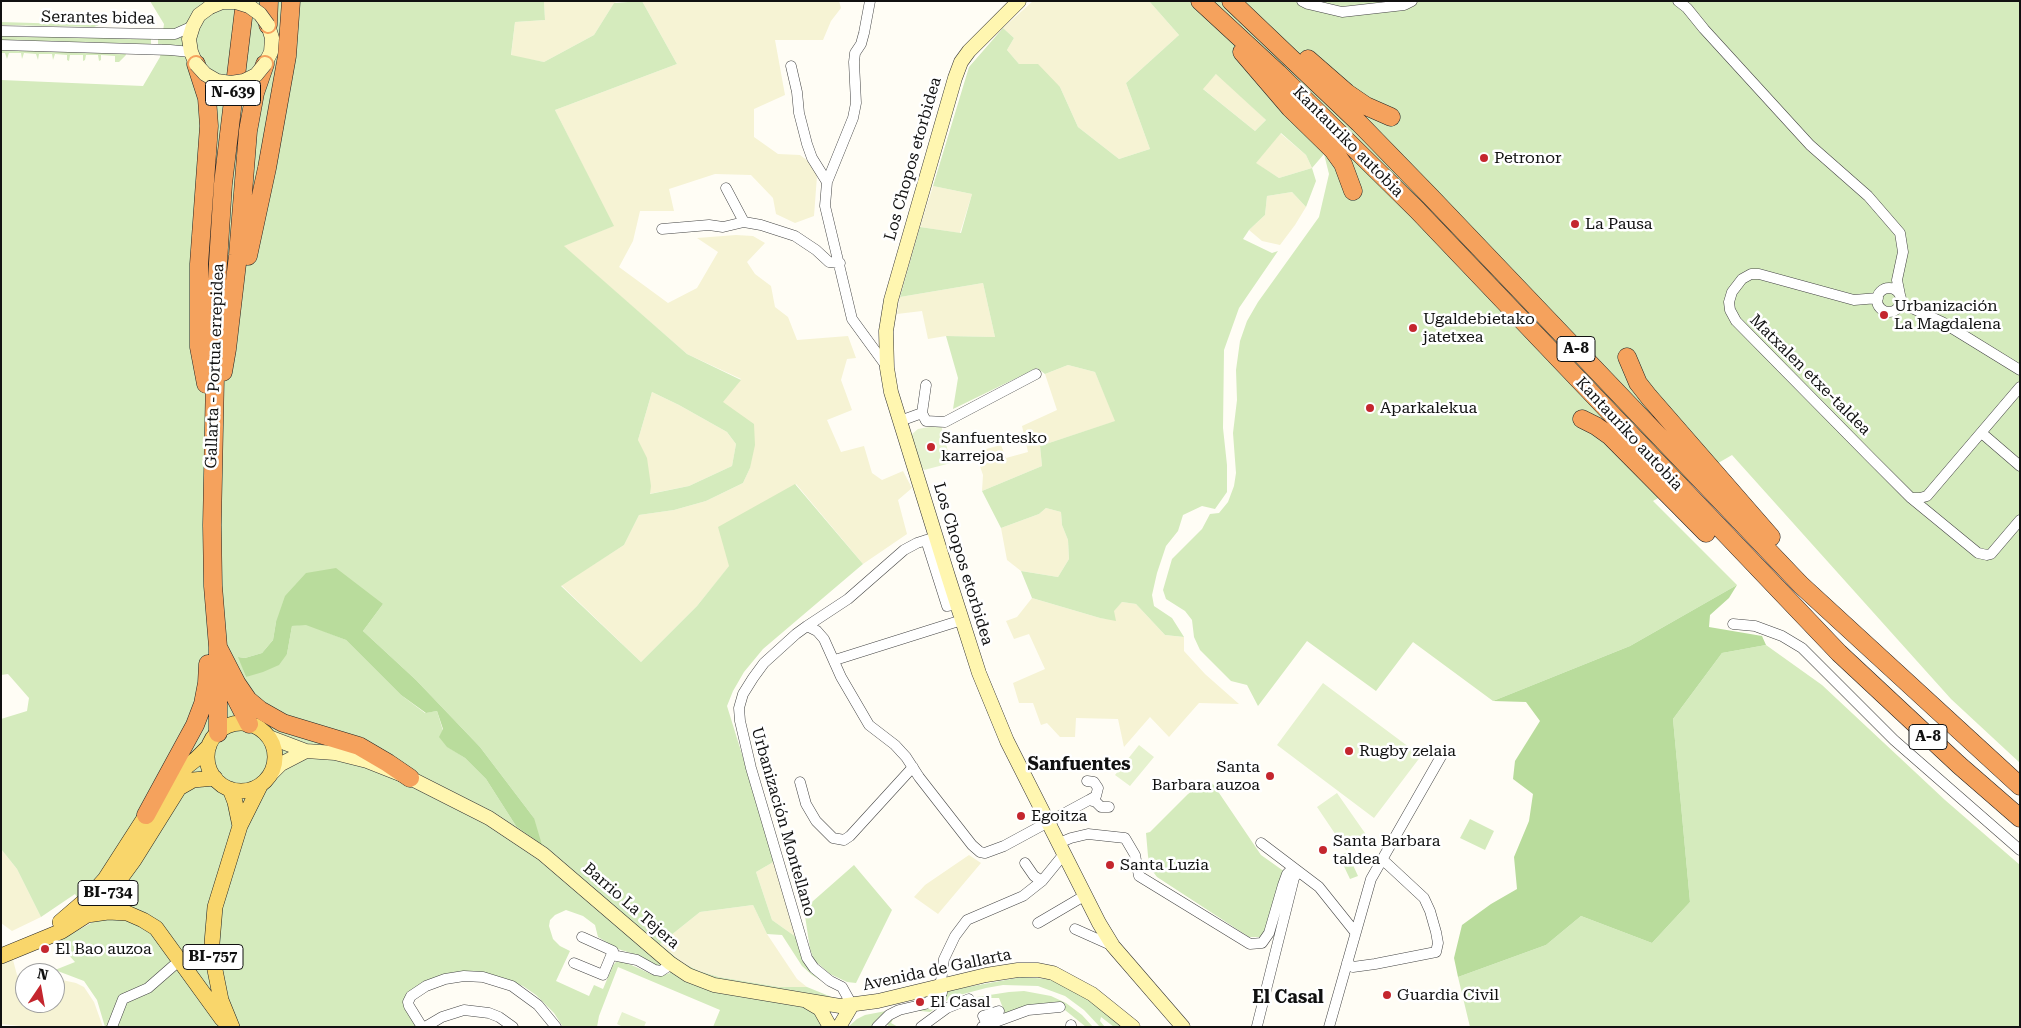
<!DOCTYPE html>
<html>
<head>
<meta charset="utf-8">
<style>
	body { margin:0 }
	#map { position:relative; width:2021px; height:1028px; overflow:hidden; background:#fffdf5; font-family:"Roboto Serif",serif }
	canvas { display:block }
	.frame { position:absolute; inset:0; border:2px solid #111; pointer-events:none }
	.north { position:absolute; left:15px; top:963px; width:50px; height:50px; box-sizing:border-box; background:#fff; border:1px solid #a0a0a0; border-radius:50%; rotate:12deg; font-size:14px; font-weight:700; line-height:20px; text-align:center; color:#111 }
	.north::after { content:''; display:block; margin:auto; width:18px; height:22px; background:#c4262e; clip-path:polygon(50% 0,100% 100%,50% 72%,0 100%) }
</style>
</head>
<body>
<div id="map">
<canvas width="2021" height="1028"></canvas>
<div class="frame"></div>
<div class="north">N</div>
</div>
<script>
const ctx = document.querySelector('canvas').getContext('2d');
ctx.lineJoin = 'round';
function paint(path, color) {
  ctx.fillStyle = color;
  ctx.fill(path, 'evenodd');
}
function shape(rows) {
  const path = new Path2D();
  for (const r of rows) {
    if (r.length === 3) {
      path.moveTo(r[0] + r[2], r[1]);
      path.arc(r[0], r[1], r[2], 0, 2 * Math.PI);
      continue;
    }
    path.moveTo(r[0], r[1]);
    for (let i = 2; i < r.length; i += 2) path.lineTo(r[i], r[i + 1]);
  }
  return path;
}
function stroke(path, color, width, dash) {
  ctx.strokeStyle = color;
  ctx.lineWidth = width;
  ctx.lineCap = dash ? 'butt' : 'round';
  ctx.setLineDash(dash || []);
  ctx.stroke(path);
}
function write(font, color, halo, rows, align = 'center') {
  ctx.font = font + ' "Roboto Serif",serif';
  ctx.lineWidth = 5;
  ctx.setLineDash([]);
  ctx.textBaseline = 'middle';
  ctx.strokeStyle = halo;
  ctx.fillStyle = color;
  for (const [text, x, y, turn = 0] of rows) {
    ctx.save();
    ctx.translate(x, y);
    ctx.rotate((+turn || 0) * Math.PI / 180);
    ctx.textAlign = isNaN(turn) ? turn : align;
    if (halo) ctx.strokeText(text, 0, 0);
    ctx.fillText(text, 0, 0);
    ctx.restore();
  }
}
paint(shape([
	[544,1,620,1,614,3,594,35,544,62,511,56,515,22,545,20],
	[642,1,839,1,841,8,831,21,823,40,775,40,785,95,754,109,754,137,778,154,800,155,812,164,817,176,814,216,795,223,776,214,773,198,751,175,715,174,669,189,674,211,640,211,633,241,619,267,668,303,697,288,718,252,697,238,736,235,753,236,765,243,747,262,755,274,771,286,775,307,788,317,797,340,848,336,856,358,847,359,841,380,852,410,827,420,841,452,864,446,872,473,882,480,903,471,912,488,898,500,907,534,863,564,796,484,697,606,641,662,561,585,624,545,639,515,674,510,706,501,743,483,750,468,722,402,741,379,687,354,563,246,613,226,555,110,677,64],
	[1033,1,1149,1,1179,35,1126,83,1150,149,1119,159,1078,127,1060,87,1019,64,1007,50,1014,38,1003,28],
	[1217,73,1266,120,1255,131,1202,88],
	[1280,133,1306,155,1312,168,1279,178,1255,163],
	[933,186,972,194,960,233,920,227],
	[1292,192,1306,207,1295,225,1280,245,1262,241,1249,230,1265,215,1267,196],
	[983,283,995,337,946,336,928,339,922,311,897,314,900,297],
	[1068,365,1095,372,1116,421,1040,446,1042,466,982,491,983,475,975,452,1001,445,1006,458,1028,452,1022,426,1057,410,1045,374],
	[652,392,679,405,727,432,736,444,732,466,689,486,649,494,638,440],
	[1046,508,1061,512,1062,525,1068,540,1069,559,1058,577,1021,571,1007,560,1001,528,1039,514],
	[1032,598,1100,618,1115,620,1113,611,1122,602,1136,604,1165,635,1184,637,1184,651,1205,674,1239,704,1199,703,1169,737,1150,717,1124,747,1118,719,1076,718,1075,737,1060,737,1047,723,1041,725,1033,703,1019,703,1013,683,1045,669,1029,634,1014,639,1006,621,1017,617],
	[1,849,17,869,41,917,12,931,1,923],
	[969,855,981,863,938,914,914,897,925,885],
	[775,861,796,937,772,920,756,872],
	[753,905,767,934,797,979,807,987,779,987,719,977,699,971,681,962,660,944,700,912],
	[13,960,17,975,25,983,25,1003,55,1003,55,994,60,992,62,980,76,983,84,987,94,1002,103,1027,30,1027,1,1024,1,964]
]), '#f6f3d4');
paint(shape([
	[150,1,544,1,545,20,515,22,511,55,544,62,594,35,614,3,642,1,677,64,555,110,614,226,564,246,687,354,741,380,723,402,754,424,755,445,750,468,743,483,706,501,674,510,639,515,624,545,561,586,641,662,697,606,729,566,718,527,795,484,863,564,763,649,744,672,733,691,727,706,775,861,756,872,772,920,796,937,833,988,812,975,802,966,782,935,767,934,753,905,700,912,660,944,681,962,699,971,719,977,779,987,807,987,834,998,816,1012,824,1027,713,1027,720,1010,618,967,599,1016,597,1027,563,1027,554,1013,536,995,523,986,496,976,470,971,430,980,406,994,404,1000,418,1027,105,1027,97,1000,84,981,55,970,75,962,57,942,93,922,75,894,41,917,17,869,1,849,1,719,27,711,29,698,8,674,1,675,1,80,143,86,160,57,162,44,158,44,158,39,162,39,164,24],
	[652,392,679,405,727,432,736,444,732,466,689,486,650,494,651,486,647,458,638,440],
	[383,604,363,631,416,680,480,747,534,818,516,826,486,779,465,758,448,747,437,711,425,713,401,695,346,640,306,624,292,626,287,654,246,677,239,657,245,658,262,653,273,640,276,622],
	[566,910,583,916,595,925,598,937,618,949,637,955,659,968,662,966,670,973,659,976,653,975,636,967,621,961,616,962,613,965,603,989,594,985,589,996,556,981,570,951,560,946,553,939,549,926,550,920,555,915],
	[1149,1,2020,1,2020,763,1951,699,1732,455,1653,501,1737,585,1630,646,1493,701,1413,642,1376,691,1307,641,1258,706,1247,685,1231,681,1200,650,1194,637,1192,620,1185,611,1166,599,1163,590,1172,559,1202,529,1210,514,1219,513,1228,502,1234,486,1236,473,1233,433,1237,400,1236,370,1240,341,1247,321,1258,302,1319,217,1329,174,1324,154,1312,168,1316,181,1306,207,1292,192,1267,196,1265,215,1249,230,1243,239,1272,253,1278,251,1239,308,1224,350,1223,428,1227,465,1227,492,1215,509,1202,506,1183,515,1178,531,1166,546,1157,573,1152,595,1154,606,1172,618,1184,637,1165,635,1136,604,1122,602,1114,611,1116,621,1100,618,1032,598,1021,571,1058,577,1069,559,1068,540,1062,525,1061,512,1046,508,1039,514,1001,528,982,491,1042,466,1040,446,1115,421,1095,372,1068,365,1045,374,1037,368,953,409,958,378,946,336,995,337,983,283,900,297,920,227,961,233,972,194,933,186,969,67,1003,28,1014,38,1007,50,1019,64,1038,64,1060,87,1078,127,1119,159,1150,149,1126,83,1179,35],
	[1216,74,1266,120,1255,131,1203,89],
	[1281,133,1306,155,1312,168,1279,178,1256,163],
	[1,22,99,25,94,27,1,25],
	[1,35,151,39,151,44,1,40],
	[1,50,125,53,126,55,119,62,115,62,115,56,101,55,101,60,99,61,98,55,86,55,85,60,83,61,83,55,70,55,69,61,67,60,67,55,55,54,53,60,52,54,39,54,38,60,36,54,24,53,22,59,21,53,9,53,7,59,5,53,1,53],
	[1766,645,1822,685,1945,800,2020,865,2020,1027,1470,1027,1458,977,1546,945,1581,916,1652,943,1690,902,1673,719,1722,653],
	[1205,782,1213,784,1261,855,1285,872,1265,933,1260,937,1249,937,1157,877,1151,869,1148,856,1146,833,1150,832,1188,794],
	[1470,819,1494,831,1485,850,1460,838],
	[1347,852,1358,876,1350,879,1339,856],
	[854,865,892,910,856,983,847,982,830,974,814,960,810,949,804,909],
	[1022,977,1048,979,1063,985,1080,994,1124,1027,1114,1027,1101,1017,1100,1021,1105,1027,1100,1027,1084,1010,1065,996,1038,986,1003,985,986,988,952,997,930,1012,911,1010,946,991],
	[1024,991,1051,996,1066,1003,1082,1015,1093,1027,1086,1027,1060,1006,1008,1015,1005,1013,999,998,970,998,1009,992],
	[886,1011,894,1017,891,1023,898,1027,890,1027,881,1020,873,1027,848,1027,857,1019,865,1015]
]), '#d5ebbd');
paint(shape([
	[336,568,383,604,363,631,416,680,480,747,534,818,542,845,516,826,486,779,465,758,447,747,439,737,443,729,437,711,426,713,401,695,346,640,306,625,292,626,287,654,279,665,263,672,246,677,238,657,245,658,262,653,273,640,276,622,285,596,306,573],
	[1737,585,1729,598,1710,615,1709,627,1762,636,1766,645,1722,653,1673,719,1690,902,1652,943,1581,916,1546,945,1458,977,1454,958,1462,925,1491,904,1517,889,1514,857,1529,821,1533,794,1513,779,1515,761,1540,721,1526,702,1493,701,1630,646]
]), '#b9dc9c');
paint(shape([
	[941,425,951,463,924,470,919,464,911,435,918,429],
	[1323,683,1421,756,1374,818,1277,745],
	[1139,745,1154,757,1130,786,1115,775],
	[1337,793,1367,836,1346,850,1317,807],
	[622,1012,646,1022,644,1027,623,1027,617,1024]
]), '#e6f2cf');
const street = shape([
	[870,1,864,33,861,44,855,53,854,62,856,103,853,118,827,182,825,206,852,319,887,367],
	[1302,1,1308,4,1342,12,1404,5,1412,1],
	[1678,1,1687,8,1704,29,1810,145,1868,196,1900,233,1903,252,1897,280,1900,295],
	[1,31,155,34,175,34,193,26],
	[1,45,170,50,191,52],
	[791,66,797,92,799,113,807,144,812,158,827,182],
	[726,188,744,222],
	[662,229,709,225,723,227,744,222,761,225,795,236,816,250,829,262,840,263],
	[1889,300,12],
	[1878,298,1854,300,1759,274,1751,274,1742,279,1732,292,1729,302,1730,310,1736,321,1870,457,1911,498,1978,553,1987,555,1991,554,2020,520],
	[1901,303,1942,322,2020,370],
	[922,413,926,421,945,422,1036,374],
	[900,421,922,413,926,385],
	[1984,435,2020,466],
	[1911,498,1920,498,1927,496,2020,387],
	[926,540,947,606,957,604],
	[1733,624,1755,626,1782,636,1802,648,1894,740,2020,850],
	[807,626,848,599,904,550,917,543,936,537],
	[835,660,962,620],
	[1087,781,1094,782,1098,788,1096,796,1089,800],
	[800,782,806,804,816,821,833,838,844,840,850,836,913,767],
	[1059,843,1071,838,1088,834,1125,838,1135,855,1139,876,1250,944,1262,943,1269,933,1283,885,1287,874,1293,868],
	[1261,843,1319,887,1355,932],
	[1025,863,1034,876,1042,881],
	[1038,923,1084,896],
	[1075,929,1113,946],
	[612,955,637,960,655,970,661,971,667,967,670,963],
	[574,963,603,975,613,951,582,937],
	[1347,963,1353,967,1375,964,1436,952,1438,943,1436,932,1430,911,1424,898,1382,859],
	[941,981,944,959,955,936,967,920,1023,896,1042,881,1064,854],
	[852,1005,842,987,830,981,814,968,807,958,751,768,740,721,739,708,743,694,753,678,764,663,796,634,807,626,817,631,824,639,841,677,869,725,895,745,906,757,919,777,972,845,980,852,985,853,1004,846,1089,800,1096,802,1101,807,1109,807],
	[1257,1026,1294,878,1298,872],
	[112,1027,123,999,148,988,180,960],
	[422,1027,409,1006,408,1002,411,996,426,986,445,979,464,976,483,977,512,986,538,1005,556,1027],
	[425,1027,442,1017,464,1010,489,1013,499,1017,513,1027],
	[877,1027,889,1015,899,1010,925,1004,942,993,942,990],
	[921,1027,947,1008,969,999],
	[982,1027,1028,1010,1060,1007],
	[988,1027,983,1016,999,1011],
	[1071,1027,1071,1025],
	[1329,1027,1371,879,1443,753]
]);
const secondary = shape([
	[1019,1,969,51,961,62,955,78,891,300,886,331,887,368,891,392,948,576,979,673,1007,741,1099,923,1113,946,1183,1027],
	[196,64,191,52,189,39,193,26,199,15,210,7],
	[265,64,271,52,272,38,268,25],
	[269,737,306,751,335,753,367,761,410,778,489,818,543,854,670,963,688,975,714,985,840,1006,878,1001,986,975,1018,970,1038,970,1053,973,1092,994,1133,1027],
	[272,773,281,764,306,751],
	[808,1002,820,1009,830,1027],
	[839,1027,852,1005]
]);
const primary = shape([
	[241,757,34],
	[166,788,181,771,195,760,209,746],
	[230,789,235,802,240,826],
	[87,915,108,912,127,913,143,920,156,928,222,1019],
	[60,922,89,897,105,879,152,806],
	[1,956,62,931,87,915,112,890,134,860,179,788,193,780,215,778],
	[232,1027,221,1000,213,960,212,943,215,907,240,826,260,786]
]);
const highway = shape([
	[1200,1,1278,73,1417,210,1839,653,1959,765,2020,818],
	[1231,1,1359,123,1431,197,1801,585,2020,786],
	[268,25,269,1],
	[1242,52,1290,108,1333,150,1343,164,1353,191],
	[1308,59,1347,93,1366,106,1391,117],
	[196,64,207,98,209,126,199,264,199,347,206,384],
	[248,256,267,168,287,56,291,1],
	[1627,357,1638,383,1649,397,1771,537],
	[223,372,227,349,238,255,248,131,255,93,265,64],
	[1582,419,1596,426,1610,436,1706,533],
	[219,649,237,684,248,700,260,710,283,723,359,746,388,763,410,778],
	[230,687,249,724],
	[218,733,218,647,213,586,212,525,217,279,223,184,245,1],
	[146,815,195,725,203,704,207,683,208,664]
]);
stroke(street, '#444', 11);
stroke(secondary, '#333', 15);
stroke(primary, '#222', 16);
stroke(highway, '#222', 19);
stroke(street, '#fff', 10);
stroke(secondary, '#fff6b0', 14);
stroke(primary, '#f9d66b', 15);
stroke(highway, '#f5a25d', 18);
const secondaryBridge = shape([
	[210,7,222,2,236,2,249,6,260,14,268,25],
	[196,64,205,74,217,81,231,83,244,81,256,75,265,64]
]);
stroke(secondaryBridge, '#333', 15, []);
stroke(secondaryBridge, '#fff6b0', 14);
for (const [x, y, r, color] of [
	[1484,158,5,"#c4262e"],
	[1575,224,5,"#c4262e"],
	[1884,315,5,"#c4262e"],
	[1413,328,5,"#c4262e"],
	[1370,408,5,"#c4262e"],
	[931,447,5,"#c4262e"],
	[1349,751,5,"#c4262e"],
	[1270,776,5,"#c4262e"],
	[1021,816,5,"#c4262e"],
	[1323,850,5,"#c4262e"],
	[1110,865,5,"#c4262e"],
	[45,949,5,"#c4262e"],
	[1387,995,5,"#c4262e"],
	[920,1002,5,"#c4262e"]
]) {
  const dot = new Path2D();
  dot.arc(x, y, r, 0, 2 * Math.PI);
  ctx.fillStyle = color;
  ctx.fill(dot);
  stroke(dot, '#fff', 2);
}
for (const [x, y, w] of [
	[233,93,55],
	[1576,349,38],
	[1928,737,38],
	[108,893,60],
	[213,957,60]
]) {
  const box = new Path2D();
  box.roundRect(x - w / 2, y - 12.5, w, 25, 4);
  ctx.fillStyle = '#fff';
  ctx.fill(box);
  stroke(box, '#111', 1);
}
write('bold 15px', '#111', null, [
	["N-639",233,93],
	["A-8",1576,349],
	["A-8",1928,737],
	["BI-734",108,893],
	["BI-757",213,957]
]);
write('16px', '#111', '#fff', [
	["Serantes bidea",98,18,1],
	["Kantauriko autobia",1348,142,45],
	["Los Chopos etorbidea",913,159,-74],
	["Gallarta - Portua errepidea",215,366,-88],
	["Matxalen etxe-taldea",1810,375,45],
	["Kantauriko autobia",1629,434,47],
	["Los Chopos etorbidea",963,564,73],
	["Urbanización Montellano",783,822,74],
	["Barrio La Tejera",631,906,41],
	["Avenida de Gallarta",937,970,-12]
]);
write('16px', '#111', '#fff', [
	["Petronor",1494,158],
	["La Pausa",1585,224],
	["Urbanización",1894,306],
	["La Magdalena",1894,324],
	["Ugaldebietako",1423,319],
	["jatetxea",1423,337],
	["Aparkalekua",1380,408],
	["Sanfuentesko",941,438],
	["karrejoa",941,456],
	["Rugby zelaia",1359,751],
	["Santa",1260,767,"right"],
	["Barbara auzoa",1260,785,"right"],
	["Egoitza",1031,816],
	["Santa Barbara",1333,841],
	["taldea",1333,859],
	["Santa Luzia",1120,865],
	["El Bao auzoa",55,949],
	["Guardia Civil",1397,995],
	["El Casal",930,1002]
], 'left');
write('bold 18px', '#111', '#fff', [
	["Sanfuentes",1079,765],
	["El Casal",1288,998]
]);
</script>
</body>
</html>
